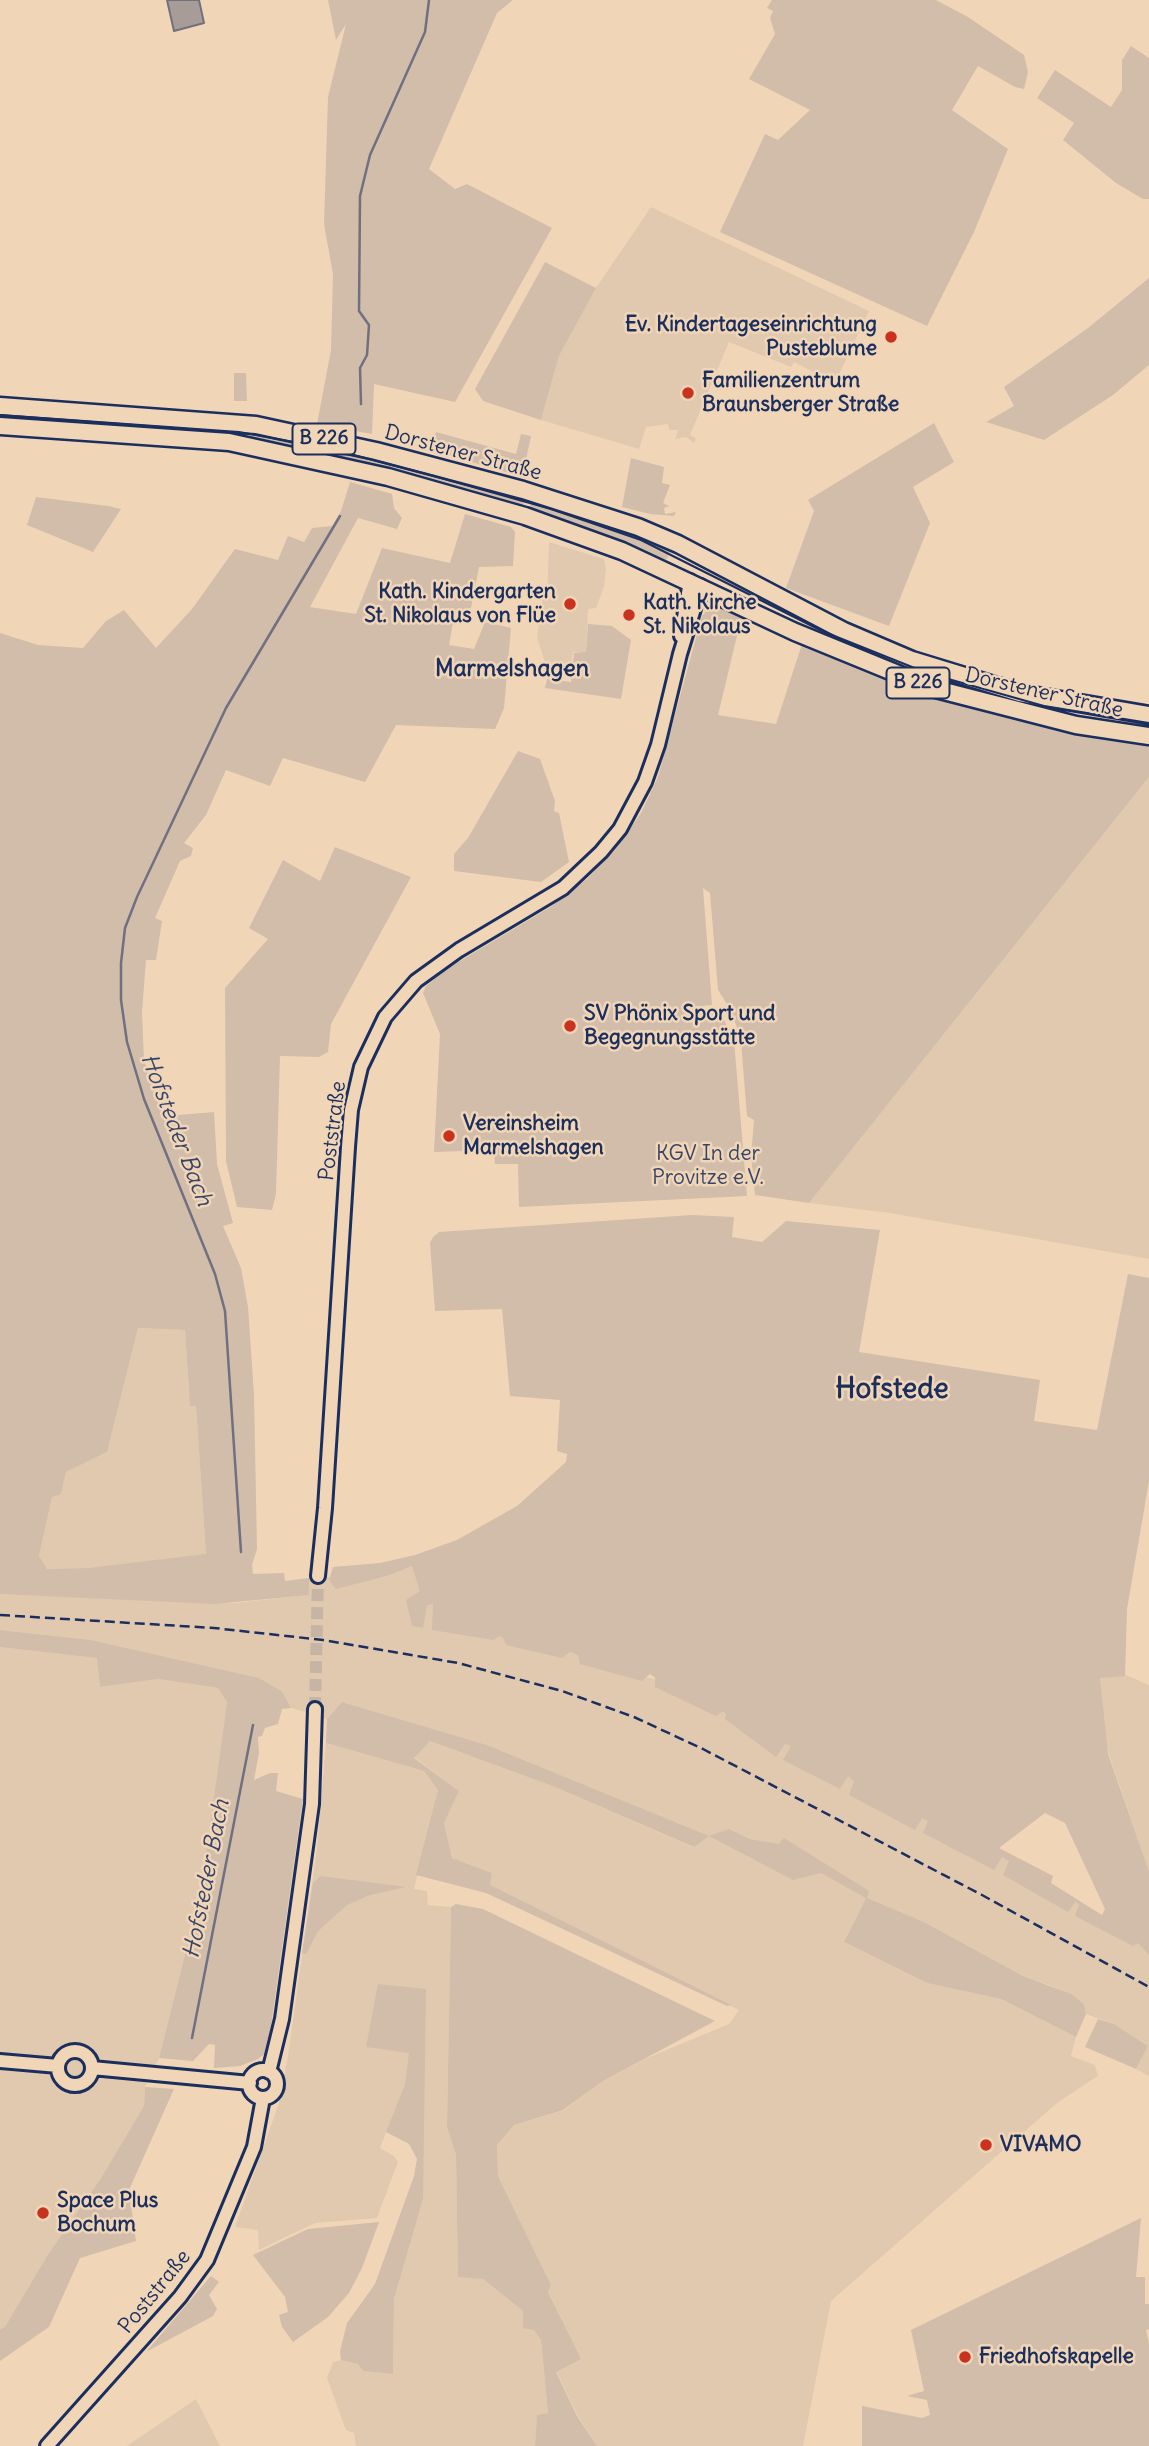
<!DOCTYPE html>
<html>
<head>
<meta charset="utf-8">
<style>
	body { margin:0 }
	canvas { display:block; background:#f1d5b7 }
</style>
</head>
<body>
<canvas width="1149" height="2446"></canvas>
<script>
const ctx = document.querySelector('canvas').getContext('2d');
ctx.lineJoin = 'round';
function paint(path, color) {
  ctx.fillStyle = color;
  ctx.fill(path, 'evenodd');
}
function shape(rows) {
  const path = new Path2D();
  for (const r of rows) {
    if (r.length === 3) {
      path.moveTo(r[0] + r[2], r[1]);
      path.arc(r[0], r[1], r[2], 0, 2 * Math.PI);
      continue;
    }
    path.moveTo(r[0], r[1]);
    for (let i = 2; i < r.length; i += 2) path.lineTo(r[i], r[i + 1]);
  }
  return path;
}
function stroke(path, color, width, dash) {
  ctx.strokeStyle = color;
  ctx.lineWidth = width;
  ctx.lineCap = dash ? 'butt' : 'round';
  ctx.setLineDash(dash || []);
  ctx.stroke(path);
}
function write(font, color, halo, rows, align = 'center') {
  ctx.font = font + ' Delius,sans-serif';
  ctx.lineWidth = 5;
  ctx.setLineDash([]);
  ctx.textBaseline = 'middle';
  ctx.strokeStyle = halo;
  ctx.fillStyle = color;
  for (const [text, x, y, turn = 0] of rows) {
    ctx.save();
    ctx.translate(x, y);
    ctx.rotate((+turn || 0) * Math.PI / 180);
    ctx.textAlign = isNaN(turn) ? turn : align;
    if (halo) ctx.strokeText(text, 0, 0);
    ctx.fillText(text, 0, 0);
    ctx.restore();
  }
}
paint(shape([
	[651,207,869,311,835,383,794,362,791,367,729,342,690,435,696,438,694,443,686,437,675,439,678,430,669,430,668,424,646,427,639,449,541,420,559,356,596,288],
	[549,542,604,559,606,569,604,587,596,608,588,609,586,653,573,652,570,671,547,668,537,638,542,600,547,599],
	[1149,777,1149,1259,890,1213,809,1203],
	[138,1328,185,1330,190,1405,196,1406,206,1555,88,1568,47,1569,39,1556,52,1496,61,1494,66,1472,107,1452],
	[412,1566,579,1655,656,1680,726,1711,1010,1859,1149,1947,1149,2076,1136,2069,1148,2046,1114,2024,1086,2014,1084,2004,1054,1987,1023,1976,924,1922,866,1898,844,1942,927,1983,1001,1999,1076,2037,1071,2056,1095,2065,1098,2076,1057,2103,831,2301,803,2446,597,2446,578,2416,556,2371,580,2359,548,2291,551,2285,498,2176,497,2145,514,2125,564,2110,603,2081,647,2058,729,2024,739,2010,489,1885,492,1873,452,1858,444,1823,459,1791,414,1757,430,1741,555,1787,693,1847,708,1836,487,1745,342,1702,327,1719,323,1718,324,1712,307,1706,306,1712,291,1708,282,1691,259,1678,91,1640,0,1630,0,1594,234,1603,308,1595,309,1578,330,1577,329,1581,390,1575],
	[0,1647,98,1658,100,1687,158,1679,218,1688,227,1702,201,1891,159,2058,145,2087,144,2106,101,2178,49,2253,38,2277,5,2327,0,2329],
	[1126,1675,1149,1685,1149,1871,1105,1743,1100,1678],
	[326,1743,424,1771,438,1790,414,1889,427,1891,428,1905,451,1907,447,2127,456,2155,458,2276,483,2279,523,2311,541,2340,548,2413,537,2416,535,2446,356,2446,354,2433,346,2430,327,2378,333,2362,341,2360,358,2364,363,2371,393,2374,394,2299,423,2199,410,2052,405,2084,380,2148,394,2156,398,2162,377,2218,315,2223,259,2250,258,2230,235,2227,279,2103,288,2056,317,1848],
	[196,2399,220,2446,127,2446]
]), '#e1c9b0');
paint(shape([
	[328,0,513,0,497,13,429,169,455,189,467,184,552,228,455,402,374,384,372,434,317,424,331,350,333,274,324,224,328,97,346,24,336,40],
	[772,0,936,0,968,17,1024,55,1028,72,1024,89,1015,87,978,66,952,110,1008,149,974,232,927,326,720,232,765,134,778,140,810,110,749,79,775,34,770,18,773,11,767,8],
	[1131,46,1149,58,1149,199,1143,199,1116,183,1063,140,1074,123,1037,98,1055,70,1111,107,1122,90,1122,60],
	[545,262,596,288,559,356,541,420,483,401,475,389],
	[1149,278,1149,365,1113,395,1044,440,986,422,1014,406,1004,387,1088,328],
	[234,373,246,373,247,401,234,401],
	[0,411,215,425,294,438,526,496,521,510,366,467,0,421],
	[934,423,954,462,913,487,930,523,889,626,786,588,814,511,808,500],
	[436,432,516,454,521,434,531,436,524,469,519,476,431,450],
	[631,458,664,467,662,483,670,485,663,503,669,506,664,508,665,514,676,512,674,516,650,514,622,507],
	[350,482,392,494,394,508,402,518,397,529,358,518,310,607,356,614,382,548,450,563,465,514,511,527,515,532,513,566,479,567,471,608,454,617,449,645,474,649,485,622,511,628,504,708,495,729,396,725,365,782,283,758,270,786,226,770,206,815,184,843,193,848,191,856,180,861,155,918,162,921,156,960,146,960,142,1012,144,1061,167,1116,214,1112,217,1164,233,1223,223,1226,241,1268,248,1307,254,1394,257,1549,252,1565,253,1574,284,1573,285,1581,309,1578,309,1595,214,1604,0,1594,0,633,38,645,83,648,106,621,124,610,156,648,192,609,235,549,278,560,288,536,304,542,312,528,332,526,341,511],
	[138,1328,185,1330,190,1406,196,1406,206,1554,88,1568,47,1569,39,1556,52,1497,61,1494,66,1472,107,1452],
	[36,497,108,506,121,509,93,552,27,525],
	[533,498,673,547,666,560,587,528,529,512],
	[712,604,742,615,718,715,776,724,802,644,962,706,1101,738,1149,744,1149,777,809,1203,755,1195,751,1156,754,1120,747,1116,741,1041,732,1012,718,990,710,893,703,888,712,1005,702,1006,702,1015,721,1014,734,1040,747,1196,519,1207,518,1164,495,1164,494,1150,434,1152,440,1034,423,993,426,986,445,970,552,906,587,879,615,850,641,813,658,777,702,616],
	[588,624,612,626,631,640,621,699,545,688,547,679,571,682,574,653,586,652],
	[518,751,540,759,555,801,554,811,559,813,569,862,541,882,454,871,454,854,468,838],
	[335,847,411,877,331,1024,328,1052,319,1057,280,1056,276,1194,272,1210,237,1207,226,1161,225,988,268,939,249,928,283,860,320,881],
	[692,1215,734,1217,732,1237,762,1242,786,1221,880,1230,859,1352,1040,1380,1034,1421,1097,1430,1128,1274,1149,1278,1149,1481,1127,1609,1125,1676,1100,1678,1108,1754,1149,1871,1149,1955,1138,1943,1133,1946,1075,1916,1079,1905,1076,1901,1068,1912,1003,1875,1009,1861,1002,1857,994,1870,923,1833,928,1821,922,1818,915,1830,849,1795,854,1781,848,1776,840,1789,783,1760,791,1746,785,1744,776,1757,725,1719,726,1714,723,1711,716,1716,655,1687,655,1678,650,1674,642,1681,580,1664,578,1655,570,1652,562,1658,506,1645,503,1638,499,1636,494,1640,432,1630,433,1604,427,1605,423,1628,412,1626,406,1600,420,1591,412,1566,390,1575,336,1589,329,1580,333,1567,380,1563,415,1555,457,1540,517,1506,566,1462,567,1454,557,1451,560,1400,510,1396,502,1309,435,1311,430,1243,433,1237,439,1232],
	[1045,1813,1065,1823,1105,1909,1102,1915,1051,1883,1053,1876,999,1848],
	[0,1630,91,1640,259,1678,282,1691,291,1708,282,1709,278,1724,265,1728,262,1736,258,1737,259,1753,254,1780,270,1773,278,1773,276,1791,303,1799,271,2026,264,2054,258,2059,240,2066,214,2068,215,2045,209,2044,193,2061,159,2058,201,1891,227,1702,218,1688,158,1679,100,1687,97,1658,0,1647],
	[342,1702,487,1745,709,1836,729,1829,749,1839,779,1844,784,1838,869,1891,867,1898,924,1922,1023,1976,1071,1994,1084,2004,1086,2014,1076,2037,1001,1999,927,1983,844,1942,866,1898,821,1873,793,1880,709,1836,694,1847,555,1787,430,1741,414,1758,459,1791,444,1823,452,1858,492,1873,490,1885,731,2005,727,2006,486,1893,416,1875,438,1790,424,1771,326,1743,327,1719],
	[321,1876,406,1887,370,1895,347,1905,318,1931,306,1954,302,1953,313,1883],
	[456,1904,483,1909,715,2021,603,2081,563,2110,514,2125,497,2145,498,2176,551,2285,548,2292,581,2359,556,2372,577,2416,597,2446,535,2446,537,2415,548,2413,541,2340,534,2330,523,2328,523,2311,483,2279,458,2277,456,2155,447,2127,451,1907],
	[378,1984,426,1989,423,2199,394,2299,393,2374,363,2371,358,2364,341,2360,340,2351,347,2323,375,2284,414,2176,417,2159,409,2144,386,2132,405,2084,409,2053,366,2047],
	[1098,2019,1114,2024,1148,2046,1136,2069,1085,2047],
	[145,2087,174,2089,129,2190,136,2241,80,2258,49,2327,0,2361,0,2329,5,2327,49,2253,101,2178,144,2106],
	[1141,2218,1136,2277,1145,2277,1145,2304,1149,2304,1149,2329,1146,2330,1149,2344,1149,2446,862,2446,862,2406,922,2418,930,2415,927,2400,907,2396,924,2391,911,2330],
	[379,2222,362,2268,349,2293,328,2317,293,2342,282,2327,279,2315,288,2312,285,2297,253,2255,308,2229],
	[211,2276,219,2282,209,2295,217,2309,213,2316,146,2352]
]), '#d1bdaa');
const water = shape([
	[167,0,199,0,204,23,174,31,167,0]
]);
paint(water, '#a89c98');
stroke(water, '#707081', 2);
stroke(shape([
	[361,404,360,368,367,355,369,325,359,311,360,196,370,155,425,32,429,0],
	[241,1552,225,1311,215,1274,144,1099,127,1042,121,1000,121,963,125,928,137,897,226,708,340,516],
	[192,2038,253,1725]
]), '#707081', 2.5);
stroke(shape([
	[315,1709,318,1576]
]), '#c6b4a5', 12, [12, 6]);
const minor = shape([
	[681,636,690,581],
	[318,1576,325,1508,348,1147,351,1110,361,1067,385,1017,416,981,459,950,563,888,601,852,620,829,645,782,658,745,680,654,701,586],
	[75,2068,17],
	[0,2061,58,2066],
	[92,2068,250,2083],
	[263,2084,14],
	[269,2072,282,2019,312,1804,315,1709],
	[47,2446,180,2297,207,2260,254,2147,263,2098]
]);
const major = shape([
	[0,406,256,425,376,451,523,490,638,527,678,544,844,631,912,660,1020,693,1149,715],
	[0,426,229,442,388,477,525,516,622,551,795,632,932,688,1076,725,1149,736]
]);
stroke(minor, '#1b2f5e', 18);
stroke(major, '#1b2f5e', 21);
stroke(minor, '#f1d5b7', 12);
stroke(major, '#f1d5b7', 16);
stroke(shape([
	[0,415,239,432,327,448,434,476,551,509,641,540,822,631,927,673,1044,706,1149,723]
]), '#1b2f5e', 2);
stroke(shape([
	[0,1615,214,1628,323,1640,458,1663,562,1691,634,1717,703,1749,982,1895,1149,1987]
]), '#1b2f5e', 2.5, [10, 5]);
for (const [x, y, r, color] of [
	[891,337,7,"#c8321e"],
	[688,393,7,"#c8321e"],
	[570,604,7,"#c8321e"],
	[629,615,7,"#c8321e"],
	[570,1026,7,"#c8321e"],
	[449,1136,7,"#c8321e"],
	[986,2145,7,"#c8321e"],
	[43,2213,7,"#c8321e"],
	[965,2357,7,"#c8321e"]
]) {
  const dot = new Path2D();
  dot.arc(x, y, r, 0, 2 * Math.PI);
  ctx.fillStyle = color;
  ctx.fill(dot);
  stroke(dot, '#f1d5b7', 2.5);
}
for (const [x, y, w] of [
	[324,439,63],
	[918,683,63]
]) {
  const box = new Path2D();
  box.roundRect(x - w / 2, y - 15.5, w, 31, 5);
  ctx.fillStyle = '#f1d5b7';
  ctx.fill(box);
  stroke(box, '#1b2f5e', 2);
}
write('bold 19px', '#1b2f5e', null, [
	["B 226",324,439],
	["B 226",918,683]
]);
write('bold 21px', '#1b2f5e', '#f1d5b7', [
	["Ev. Kindertageseinrichtung",877,325,"right"],
	["Pusteblume",877,349,"right"],
	["Familienzentrum",702,381],
	["Braunsberger Straße",702,405],
	["Kath. Kindergarten",556,592,"right"],
	["St. Nikolaus von Flüe",556,616,"right"],
	["Kath. Kirche",643,603],
	["St. Nikolaus",643,627],
	["SV Phönix Sport und",584,1014],
	["Begegnungsstätte",584,1038],
	["Vereinsheim",463,1124],
	["Marmelshagen",463,1148],
	["VIVAMO",1000,2145],
	["Space Plus",57,2201],
	["Bochum",57,2225],
	["Friedhofskapelle",979,2357]
], 'left');
write('21px', '#1b2f5e', '#f1d5b7', [
	["Dorstener Straße",463,453,15],
	["Dorstener Straße",1044,693,13],
	["Poststraße",333,1131,-83],
	["Poststraße",155,2292,-51]
]);
write('21px', '#364469', '#f1d5b7', [
	["KGV In der",708,1154],
	["Provitze e.V.",708,1178]
]);
write('bold 23px', '#1b2f5e', '#f1d5b7', [
	["Marmelshagen",512,669]
]);
write('italic 23px', '#37456a', '#f1d5b7', [
	["Hofsteder Bach",176,1130,69],
	["Hofsteder Bach",207,1879,-79]
]);
write('bold 28px', '#1b2f5e', '#f1d5b7', [
	["Hofstede",892,1390]
]);
</script>
</body>
</html>
